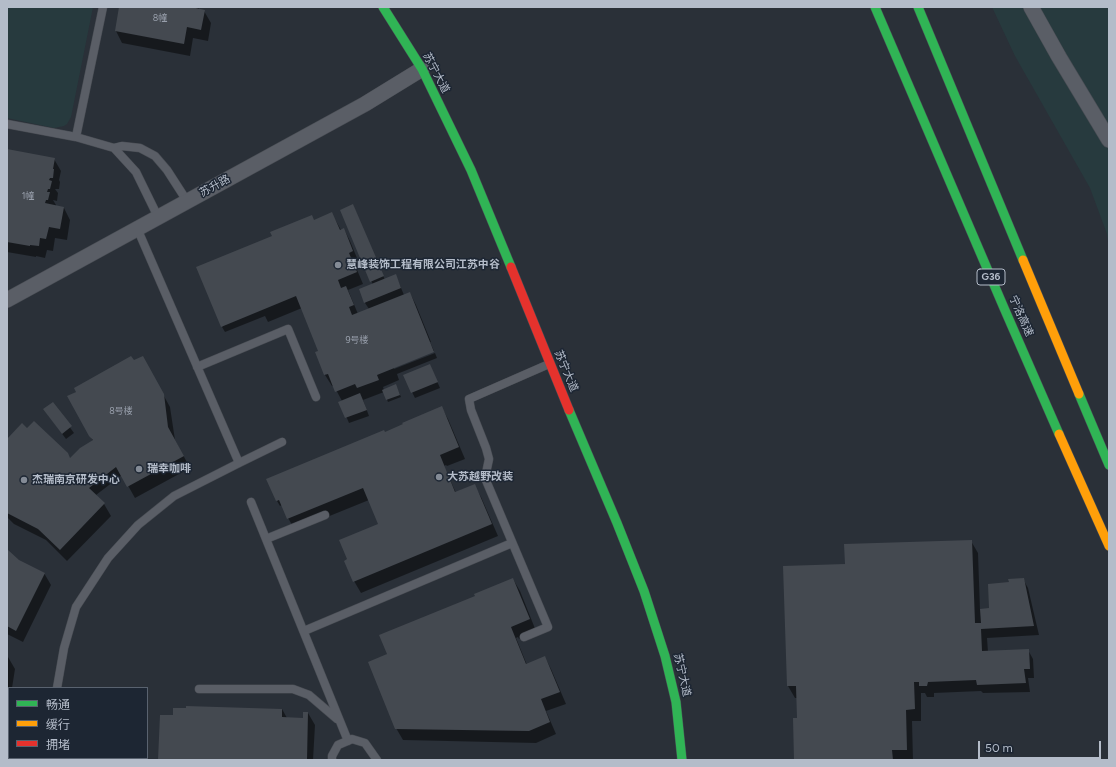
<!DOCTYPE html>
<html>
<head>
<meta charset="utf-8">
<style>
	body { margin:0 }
	#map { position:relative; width:1116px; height:767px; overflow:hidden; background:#2a3038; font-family:Figtree,"Noto Sans SC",sans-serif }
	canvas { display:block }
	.frame { position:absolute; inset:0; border:8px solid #b4bcc9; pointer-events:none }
	.legend { position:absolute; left:8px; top:687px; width:140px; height:72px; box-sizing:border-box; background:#1d2633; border:1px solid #59626f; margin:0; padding:5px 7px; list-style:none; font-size:12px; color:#b4bcc9 }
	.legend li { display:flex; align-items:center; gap:8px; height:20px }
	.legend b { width:20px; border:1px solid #59626f }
	.scale { position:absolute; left:978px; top:741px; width:123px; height:18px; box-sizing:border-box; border:2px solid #b4bcc9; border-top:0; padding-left:5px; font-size:12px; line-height:14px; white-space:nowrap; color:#b4bcc9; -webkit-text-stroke:3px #1d2633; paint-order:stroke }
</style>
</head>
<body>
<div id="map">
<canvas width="1116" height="767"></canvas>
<div class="frame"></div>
<ul class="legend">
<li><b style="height:5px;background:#30b455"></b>畅通</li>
<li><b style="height:5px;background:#ff9f0a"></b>缓行</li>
<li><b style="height:5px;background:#e5322d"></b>拥堵</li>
</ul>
<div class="scale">50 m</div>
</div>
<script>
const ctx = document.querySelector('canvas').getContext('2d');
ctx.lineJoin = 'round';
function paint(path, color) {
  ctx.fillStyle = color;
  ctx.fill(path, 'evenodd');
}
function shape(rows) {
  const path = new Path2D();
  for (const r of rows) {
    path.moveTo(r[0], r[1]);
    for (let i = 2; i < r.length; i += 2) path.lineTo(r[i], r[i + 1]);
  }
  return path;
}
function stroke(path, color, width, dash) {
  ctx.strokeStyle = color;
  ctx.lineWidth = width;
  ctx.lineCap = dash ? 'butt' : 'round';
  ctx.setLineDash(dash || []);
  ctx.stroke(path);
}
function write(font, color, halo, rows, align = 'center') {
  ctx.font = font + ' Figtree,"Noto Sans SC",sans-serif';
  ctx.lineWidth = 3;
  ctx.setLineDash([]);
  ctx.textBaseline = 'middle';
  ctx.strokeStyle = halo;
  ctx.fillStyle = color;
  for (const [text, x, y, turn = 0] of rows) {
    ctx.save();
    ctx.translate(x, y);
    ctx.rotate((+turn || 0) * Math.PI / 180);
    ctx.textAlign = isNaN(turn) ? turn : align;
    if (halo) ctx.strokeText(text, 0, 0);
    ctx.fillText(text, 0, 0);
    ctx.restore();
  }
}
paint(shape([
	[7,7,93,7,71,117,67,124,64,126,54,128,7,118],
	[992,7,1109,7,1109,249,1107,234,1090,188,1015,56]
]), '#273a3e');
paint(shape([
	[120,7,199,7,199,10,204,11,211,23,208,41,193,38,190,56,122,43,116,31],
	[7,150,54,159,61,171,59,180,60,182,59,189,55,189,58,193,57,201,53,200,56,205,56,206,64,208,70,220,67,240,55,238,53,251,47,250,45,258,36,256,36,257,7,252],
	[353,205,385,280,396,276,404,295,410,293,416,305,431,342,430,342,434,351,394,367,394,369,435,353,437,358,397,374,399,380,383,387,384,390,397,388,401,397,388,402,384,392,363,400,369,416,349,423,340,402,342,401,334,386,332,386,325,375,320,351,302,308,268,322,265,316,225,332,222,327,314,221,332,214,341,230,344,229,350,241,359,263,355,265,363,284,348,290,358,314,369,309,365,303,373,285,341,210],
	[133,362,149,369,170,407,175,440,190,468,135,498,122,475,96,495,104,504,111,516,67,561,46,540,14,524,7,517,7,444,9,442,7,440,22,425,70,459,93,441,69,396],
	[430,365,440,388,415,398,412,392],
	[52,403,74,433,66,439,48,415],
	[442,408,448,419,465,459,447,466,446,465,444,466,456,493,474,485,481,497,498,536,361,593,354,581,381,528,369,500,295,530,288,518,282,505,280,506,277,501,385,433],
	[971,541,978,553,980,610,990,609,1010,583,1023,579,1028,588,1039,635,987,638,988,652,1028,650,1033,659,1034,678,1028,678,1030,692,983,693,981,691,934,693,934,697,927,697,925,693,921,693,921,721,912,721,913,760,795,760,798,719,798,698,795,698,788,686,846,565],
	[7,550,19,561,44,573,51,585,23,642,7,634],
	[513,579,520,591,536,631,519,639,518,637,516,638,527,665,545,657,551,669,566,704,546,711,556,734,536,743,403,740,396,728,386,655,476,596],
	[7,657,8,657,15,669,12,688,9,688,9,714,7,729],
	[282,709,287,718,304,719,308,713,315,725,313,760,159,760]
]), '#0007');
paint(shape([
	[119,7,191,7,205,10,201,30,187,27,184,44,115,31],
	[7,149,55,158,53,169,54,169,53,178,50,178,49,180,52,181,50,189,48,189,47,192,50,192,48,200,46,200,45,203,64,207,60,229,49,227,46,239,40,238,39,246,30,245,30,246,7,242],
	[353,204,384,276,370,282,340,210],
	[332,212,340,230,344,228,353,251,349,253,357,272,338,280,341,288,346,286,354,305,349,307,352,315,410,292,434,352,377,375,379,380,357,388,355,384,335,392,328,374,324,375,315,352,318,351,296,296,221,327,196,267,272,236,270,232,312,215,314,220],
	[396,274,401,288,364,303,359,289],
	[131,356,134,360,143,356,164,394,168,427,184,456,127,487,116,467,89,488,105,503,60,550,38,529,7,513,7,443,8,442,7,439,22,423,27,428,34,421,68,453,70,458,80,448,93,440,89,436,67,396,76,392,74,388],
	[430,364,438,382,411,393,403,375],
	[396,384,400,395,386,400,382,390],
	[360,393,367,410,345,418,338,402],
	[53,402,72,426,62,434,43,409],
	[442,406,459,447,440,455,455,492,475,484,492,524,353,582,344,561,347,559,339,540,378,524,363,488,287,519,279,500,276,501,266,479,384,430,385,432,403,424,402,423],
	[972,540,975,623,981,623,980,609,989,608,988,584,1009,582,1008,579,1024,578,1034,626,981,629,982,651,1029,649,1030,669,1024,669,1026,683,977,685,976,680,928,682,927,686,919,686,919,682,914,682,915,709,906,710,907,750,892,750,893,760,794,760,793,718,797,718,796,686,787,686,783,566,845,564,844,544],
	[7,549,19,560,45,573,16,631,7,626],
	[513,578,530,619,511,627,526,664,545,656,560,692,541,699,550,722,529,731,395,729,368,662,387,654,379,635,475,596,474,594],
	[186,706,282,709,282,717,303,718,303,712,308,712,307,760,158,760,160,715,173,715,173,708,186,708],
	[7,752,9,753,9,758,13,758,13,760,7,760]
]), '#444950');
const lane = shape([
	[7,124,76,137,114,148,136,172,158,217],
	[76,137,103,7],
	[114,148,122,146,140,148,155,156,167,170,187,201],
	[137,228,239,463],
	[197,367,288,329,316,397],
	[251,502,348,741],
	[266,539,325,515],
	[304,631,512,543],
	[524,637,548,627,485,478,489,459,486,448,471,410,469,399,549,364],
	[57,688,64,648,76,607,108,558,138,525,174,496,239,463,282,442],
	[199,689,293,689,309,695,337,719],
	[42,760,43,758],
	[332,760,332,756,338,745,352,739,365,743,377,760]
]);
const street = shape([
	[1031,7,1059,57,1109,140],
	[7,300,365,104,422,69]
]);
const fast = shape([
	[383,7,422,69,471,170,511,267],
	[875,7,1004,308,1059,434],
	[918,7,1023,260],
	[1079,394,1109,465],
	[569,410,617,523,644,591,665,656,676,702,682,760]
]);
const slow = shape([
	[1023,260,1079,394],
	[1059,434,1109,546]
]);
const jam = shape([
	[511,267,569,410]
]);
stroke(lane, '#484c53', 9);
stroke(street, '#484c53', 16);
stroke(fast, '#484c53', 10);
stroke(slow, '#484c53', 10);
stroke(jam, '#484c53', 10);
stroke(lane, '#5a5e66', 8);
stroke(street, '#5a5e66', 15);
stroke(fast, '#30b455', 9);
stroke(slow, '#ff9f0a', 9);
stroke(jam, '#e5322d', 9);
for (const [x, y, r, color] of [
	[338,265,4,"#848b96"],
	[139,469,4,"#848b96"],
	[439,477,4,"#848b96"],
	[24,480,4,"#848b96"]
]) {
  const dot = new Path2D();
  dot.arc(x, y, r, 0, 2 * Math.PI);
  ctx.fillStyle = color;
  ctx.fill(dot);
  stroke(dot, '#1d2633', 1.5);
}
write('9px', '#989fab', null, [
	["8幢",160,18],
	["1幢",28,196],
	["9号楼",357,340],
	["8号楼",121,411]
]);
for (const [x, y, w] of [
	[991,277,28]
]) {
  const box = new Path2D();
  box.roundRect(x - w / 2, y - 8, w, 16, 3);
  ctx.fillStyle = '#1d2633';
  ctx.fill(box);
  stroke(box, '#b4bcc9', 1);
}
write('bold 10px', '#b4bcc9', null, [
	["G36",991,277]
]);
write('11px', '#b4bcc9', '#1d2633', [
	["苏宁大道",436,73,62],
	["苏升路",215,186,-29],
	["宁洛高速",1021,316,66],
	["苏宁大道",566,371,67],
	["苏宁大道",682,675,77]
]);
write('bold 11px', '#b4bcc9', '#1d2633', [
	["慧峰装饰工程有限公司江苏中谷",346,265],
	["瑞幸咖啡",147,469],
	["大苏越野改装",447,477],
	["杰瑞南京研发中心",32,480]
], 'left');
</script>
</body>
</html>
